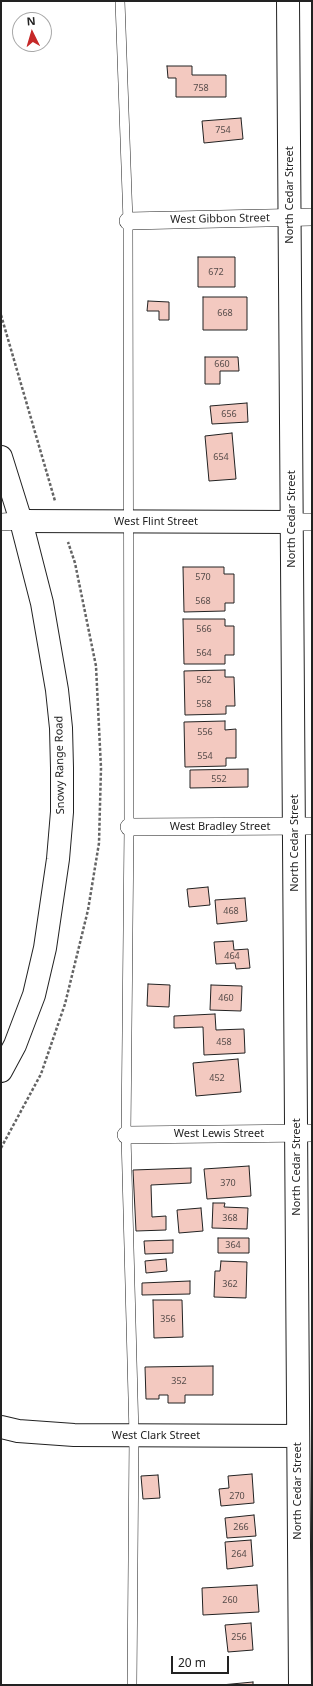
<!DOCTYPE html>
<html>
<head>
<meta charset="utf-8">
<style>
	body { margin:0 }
	#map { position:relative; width:313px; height:1686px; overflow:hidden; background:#fff; font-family:"Noto Sans",sans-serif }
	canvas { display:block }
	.frame { position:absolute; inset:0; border:2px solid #222; pointer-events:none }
	.north { position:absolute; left:12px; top:12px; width:40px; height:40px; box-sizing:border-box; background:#fff; border:1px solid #a7a7a7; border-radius:50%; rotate:355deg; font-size:11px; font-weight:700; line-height:16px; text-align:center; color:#222 }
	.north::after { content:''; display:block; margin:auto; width:14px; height:18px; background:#c62828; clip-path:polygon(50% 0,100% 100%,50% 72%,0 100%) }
	.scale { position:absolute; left:171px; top:1656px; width:58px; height:18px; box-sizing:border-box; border:2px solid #222; border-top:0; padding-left:5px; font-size:12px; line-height:14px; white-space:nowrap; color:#222; -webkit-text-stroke:3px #fff; paint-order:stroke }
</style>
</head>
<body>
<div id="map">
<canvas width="313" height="1686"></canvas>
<div class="frame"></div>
<div class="north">N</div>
<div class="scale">20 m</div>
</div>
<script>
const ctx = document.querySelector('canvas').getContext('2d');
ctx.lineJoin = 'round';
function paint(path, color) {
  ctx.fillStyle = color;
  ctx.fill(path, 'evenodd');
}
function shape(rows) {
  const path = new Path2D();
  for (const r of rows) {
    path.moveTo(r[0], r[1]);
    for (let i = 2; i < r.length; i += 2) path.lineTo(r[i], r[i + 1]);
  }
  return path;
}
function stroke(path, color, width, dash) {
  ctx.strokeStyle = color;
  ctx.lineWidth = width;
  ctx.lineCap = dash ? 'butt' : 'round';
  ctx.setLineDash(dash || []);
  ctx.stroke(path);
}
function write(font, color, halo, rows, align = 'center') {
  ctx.font = font + ' "Noto Sans",sans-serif';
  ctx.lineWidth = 3;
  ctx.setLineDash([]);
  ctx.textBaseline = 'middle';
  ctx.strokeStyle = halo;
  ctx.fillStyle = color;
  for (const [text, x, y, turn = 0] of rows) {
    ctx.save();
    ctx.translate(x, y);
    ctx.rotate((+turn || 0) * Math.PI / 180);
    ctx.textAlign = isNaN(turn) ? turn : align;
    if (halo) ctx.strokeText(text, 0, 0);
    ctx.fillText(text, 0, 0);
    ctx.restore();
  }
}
const building = shape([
	[167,66,192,66,192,75,226,75,226,97,176,97,176,78,168,78,167,66],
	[241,118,243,139,204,143,202,121,241,118],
	[198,257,235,257,235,287,198,287,198,257],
	[203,297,247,297,247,330,203,330,203,297],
	[148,301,169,302,169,320,159,320,159,311,147,311,148,301],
	[205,357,238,357,239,371,220,371,220,384,205,384,205,357],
	[247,403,248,422,212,424,210,406,247,403],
	[232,433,236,479,209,481,205,436,232,433],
	[183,567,224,567,224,574,234,574,234,603,225,603,225,611,184,612,183,567],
	[183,619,225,619,225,626,234,626,234,655,225,655,225,664,184,664,183,619],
	[225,670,225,677,234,677,235,706,226,706,226,714,185,715,184,671,225,670],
	[225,721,225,730,236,729,236,758,226,758,226,766,185,767,184,722,225,721],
	[248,769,248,787,190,788,190,770,248,769],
	[208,887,210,905,189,907,187,889,208,887],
	[245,898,247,921,217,924,215,900,245,898],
	[233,941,234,950,248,949,250,968,236,969,235,963,216,964,214,942,233,941],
	[148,984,170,985,169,1007,147,1006,148,984],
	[211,985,242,986,241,1011,210,1010,211,985],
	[215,1014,216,1030,244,1029,245,1053,204,1055,203,1027,174,1028,174,1016,215,1014],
	[238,1059,241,1092,196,1096,193,1063,238,1059],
	[249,1166,251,1196,207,1199,204,1169,249,1166],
	[191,1168,191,1183,151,1185,152,1217,166,1216,166,1230,136,1231,133,1170,191,1168],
	[213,1203,225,1203,224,1207,248,1208,247,1229,212,1228,213,1203],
	[201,1208,203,1231,179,1233,177,1210,201,1208],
	[218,1238,249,1238,249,1253,218,1253,218,1238],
	[173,1240,173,1253,145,1254,144,1241,173,1240],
	[166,1259,167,1271,146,1273,145,1261,166,1259],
	[221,1261,247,1262,246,1298,214,1297,215,1271,220,1271,221,1261],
	[190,1281,190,1294,142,1295,142,1283,190,1281],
	[153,1300,182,1300,183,1337,154,1338,153,1300],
	[213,1366,213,1395,185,1395,185,1403,168,1403,168,1395,159,1395,159,1399,146,1399,145,1367,213,1366],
	[252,1474,254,1503,221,1506,219,1489,229,1488,228,1476,252,1474],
	[158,1475,160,1498,143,1499,141,1476,158,1475],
	[254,1515,256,1536,227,1538,225,1518,254,1515],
	[251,1540,253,1566,227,1569,225,1542,251,1540],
	[257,1585,259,1612,203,1615,202,1588,257,1585],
	[251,1623,253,1650,228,1652,225,1625,251,1623],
	[253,1682,253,1685,221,1685,253,1682]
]);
paint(building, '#f3c9c0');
stroke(building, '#222', 1);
const service = shape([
	[120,1,128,221,129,827,126,1135,134,1435,132,1685]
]);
const minor = shape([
	[128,221,312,217],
	[1,522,21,521],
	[292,522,312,522],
	[129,827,312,826],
	[126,1135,312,1133]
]);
const tertiary = shape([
	[288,1,300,1685],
	[21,521,292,522],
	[1,1427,18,1431,74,1435,298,1436]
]);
const primary = shape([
	[1,457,21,521,42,603,57,690,61,728,62,768,62,812,58,859,45,948,34,995,15,1045,1,1071]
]);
stroke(service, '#222', 10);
stroke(minor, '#222', 18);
stroke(tertiary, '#222', 24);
stroke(primary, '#222', 24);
stroke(shape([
	[1,315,55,501],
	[1,1148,41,1074,65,1004,88,910,99,843,101,768,96,666,75,563,68,542]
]), '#646464', 2.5, [3, 2]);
stroke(service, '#fff', 9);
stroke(minor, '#fff', 17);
stroke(tertiary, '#fff', 22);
stroke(primary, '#fff', 22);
write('9px', '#564c4a', null, [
	["758",201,88],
	["754",223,130],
	["672",216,272],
	["668",225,313],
	["660",222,364],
	["656",229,414],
	["654",221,457],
	["570",203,577],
	["568",203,601],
	["566",204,629],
	["564",204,653],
	["562",204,680],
	["558",204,704],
	["556",205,732],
	["554",205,756],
	["552",219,779],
	["468",231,911],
	["464",232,956],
	["460",226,998],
	["458",224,1042],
	["452",217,1078],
	["370",228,1183],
	["368",230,1218],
	["364",233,1245],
	["362",230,1284],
	["356",168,1319],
	["352",179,1381],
	["270",237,1496],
	["266",241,1527],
	["264",239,1554],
	["260",230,1600],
	["256",239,1637]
]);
write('11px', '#222', '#fff', [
	["North Cedar Street",290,195,-90],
	["West Gibbon Street",220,219,-1],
	["North Cedar Street",292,519,-90],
	["West Flint Street",156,522],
	["Snowy Range Road",60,765,-91],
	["West Bradley Street",220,827],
	["North Cedar Street",295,843,-90],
	["West Lewis Street",219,1134],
	["North Cedar Street",297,1167,-90],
	["West Clark Street",156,1436],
	["North Cedar Street",298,1491,-90]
]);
</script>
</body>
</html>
